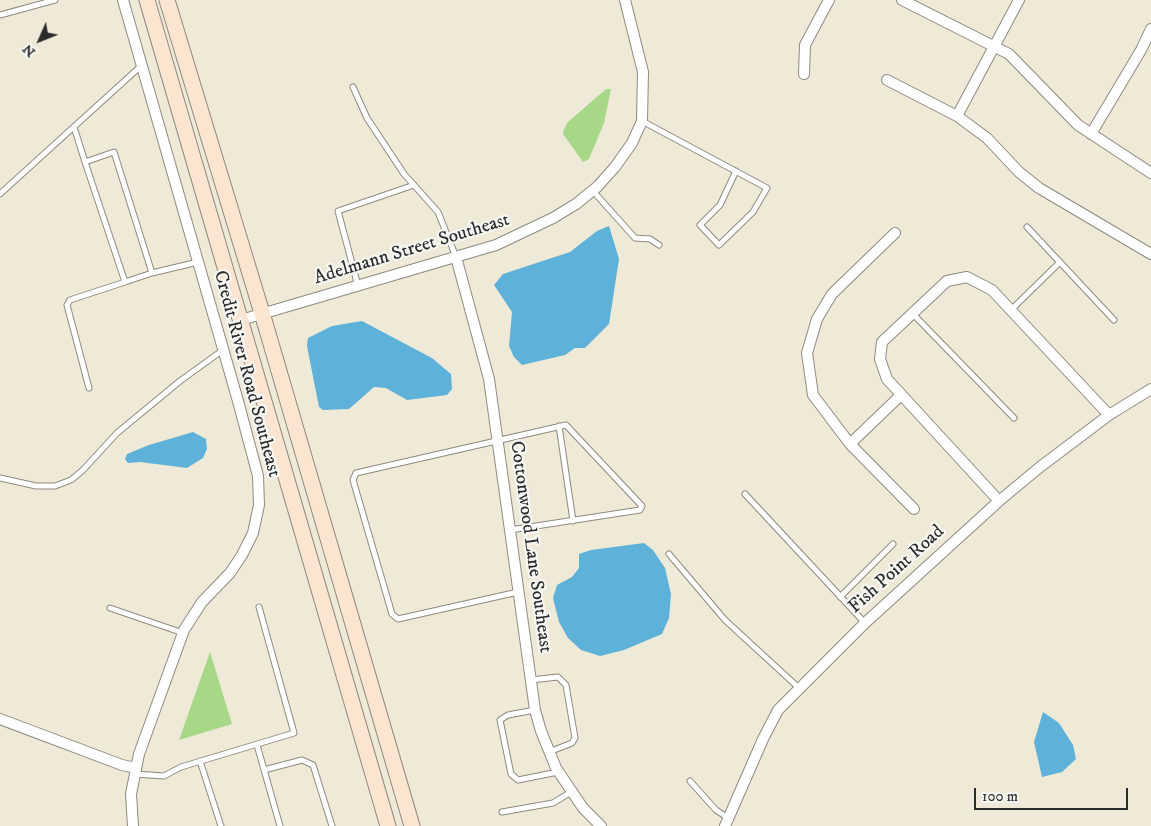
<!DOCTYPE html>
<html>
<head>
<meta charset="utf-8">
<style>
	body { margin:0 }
	#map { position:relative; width:1151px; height:826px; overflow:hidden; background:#efead7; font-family:"IM FELL DW Pica",serif }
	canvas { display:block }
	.north { position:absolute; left:15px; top:15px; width:50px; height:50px; -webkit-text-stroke:4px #f6f6f2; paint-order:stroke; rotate:226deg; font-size:14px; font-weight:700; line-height:20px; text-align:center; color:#2b2b2b }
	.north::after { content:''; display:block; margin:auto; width:18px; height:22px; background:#2b2b2b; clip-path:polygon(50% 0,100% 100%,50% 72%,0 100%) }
	.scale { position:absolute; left:974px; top:788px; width:154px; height:22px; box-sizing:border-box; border:2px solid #2b2b2b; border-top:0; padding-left:6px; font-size:15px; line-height:18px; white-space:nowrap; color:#2b2b2b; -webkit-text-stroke:4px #f6f6f2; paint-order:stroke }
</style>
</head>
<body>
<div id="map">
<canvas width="1151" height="826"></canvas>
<div class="north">N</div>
<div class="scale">100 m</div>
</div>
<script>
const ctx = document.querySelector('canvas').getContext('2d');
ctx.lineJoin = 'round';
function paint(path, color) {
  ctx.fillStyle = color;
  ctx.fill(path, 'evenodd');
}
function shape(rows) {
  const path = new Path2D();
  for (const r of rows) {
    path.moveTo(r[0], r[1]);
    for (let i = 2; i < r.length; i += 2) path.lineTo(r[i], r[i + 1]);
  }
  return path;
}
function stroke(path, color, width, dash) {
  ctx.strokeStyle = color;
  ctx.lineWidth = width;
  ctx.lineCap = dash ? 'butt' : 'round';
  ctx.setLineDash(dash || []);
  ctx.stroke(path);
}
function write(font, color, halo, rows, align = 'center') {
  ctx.font = font + ' "IM FELL DW Pica",serif';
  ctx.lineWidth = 4.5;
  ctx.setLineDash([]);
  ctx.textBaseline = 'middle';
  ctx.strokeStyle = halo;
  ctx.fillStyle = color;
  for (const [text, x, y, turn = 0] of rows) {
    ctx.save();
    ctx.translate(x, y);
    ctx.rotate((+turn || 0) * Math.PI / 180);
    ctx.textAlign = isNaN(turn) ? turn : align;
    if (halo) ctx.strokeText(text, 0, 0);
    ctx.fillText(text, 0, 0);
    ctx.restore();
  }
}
paint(shape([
	[606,89,611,89,604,123,589,159,583,162,563,134,564,129,568,122],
	[210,652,232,724,179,740]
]), '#a6d887');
paint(shape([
	[609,226,619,259,609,324,585,348,575,348,565,355,522,365,514,357,509,346,512,312,494,285,503,274,570,252,597,231],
	[362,321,432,358,451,374,452,389,447,395,407,400,386,388,374,387,349,409,323,410,319,407,307,346,308,338,332,326],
	[193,432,206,439,207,449,203,458,187,468,140,462,128,463,125,459,127,454,149,445],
	[644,543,653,550,665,568,671,594,669,618,662,634,624,650,600,656,581,650,568,638,559,622,553,598,557,585,572,577,579,568,579,554,591,550],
	[1043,712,1059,723,1073,745,1076,759,1062,772,1042,777,1034,742]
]), '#5eb1d9');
const lane = shape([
	[0,15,55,0],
	[353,87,367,118,404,174,438,212,456,257],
	[642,121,767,188,753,212,719,245,700,225,720,205,736,171],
	[74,127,85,162,114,152,152,273,198,262],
	[85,162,125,282,152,273],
	[593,191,635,238,650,239,659,245],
	[0,194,142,65],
	[1027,227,1114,320],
	[358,286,338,211,414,185],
	[1011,310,1060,262],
	[913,314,1014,418],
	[89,388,67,305,70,300,125,282],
	[559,426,573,521],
	[0,478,36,486,55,486,71,480,83,470,117,433,180,381,223,350],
	[745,494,865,623],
	[510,530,640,510,642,506,566,425,356,473,353,480,392,614,398,619,518,592],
	[669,554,725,620,799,688],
	[840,597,893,544],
	[110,608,183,633],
	[531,680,558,677,566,685,575,738,572,743,549,752],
	[535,710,508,715,500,720,511,774,518,780,558,772],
	[257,745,280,826],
	[200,761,221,826],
	[264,770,302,760,313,765,332,826],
	[135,774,164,776,181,767,294,733,259,607],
	[690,781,716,810,728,818],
	[502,812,553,803,571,792]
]);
const street = shape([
	[123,0,238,401,258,476,259,505,253,533,242,555,230,573,202,602,184,630,139,754,131,794,133,826],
	[902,0,1009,54,1078,125,1151,173],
	[804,74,805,45,829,0],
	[887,80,957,116,987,138,1019,172,1039,188,1151,254],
	[957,116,1019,0],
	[1091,134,1141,50,1151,29],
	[895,233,832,294,817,319,807,353,813,395,850,444,914,509],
	[456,257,489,379,535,710,541,731,556,768,583,808,601,826],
	[241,320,496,245,553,218,576,204,597,187,615,167,632,143,642,121,643,72,625,0],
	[850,444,901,395],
	[999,501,887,379,880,359,882,342,947,281,967,277,992,290,1109,415],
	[0,719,122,765,136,768],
	[725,826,763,739,778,710,865,623,999,501,1040,467,1109,415,1151,389]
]);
const secondary = shape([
	[147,0,388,826],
	[167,0,262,313,412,826]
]);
stroke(lane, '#8d8a81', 7);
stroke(street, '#8d8a81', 12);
stroke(secondary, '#8d8a81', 17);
stroke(lane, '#fff', 5);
stroke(street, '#fff', 10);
stroke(secondary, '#fce5d0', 15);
write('19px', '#2b2b2b', '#f6f6f2', [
	["Adelmann Street Southeast",412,250,-17],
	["Credit River Road Southeast",246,374,75],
	["Cottonwood Lane Southeast",530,547,82],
	["Fish Point Road",897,570,-42]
]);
</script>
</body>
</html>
